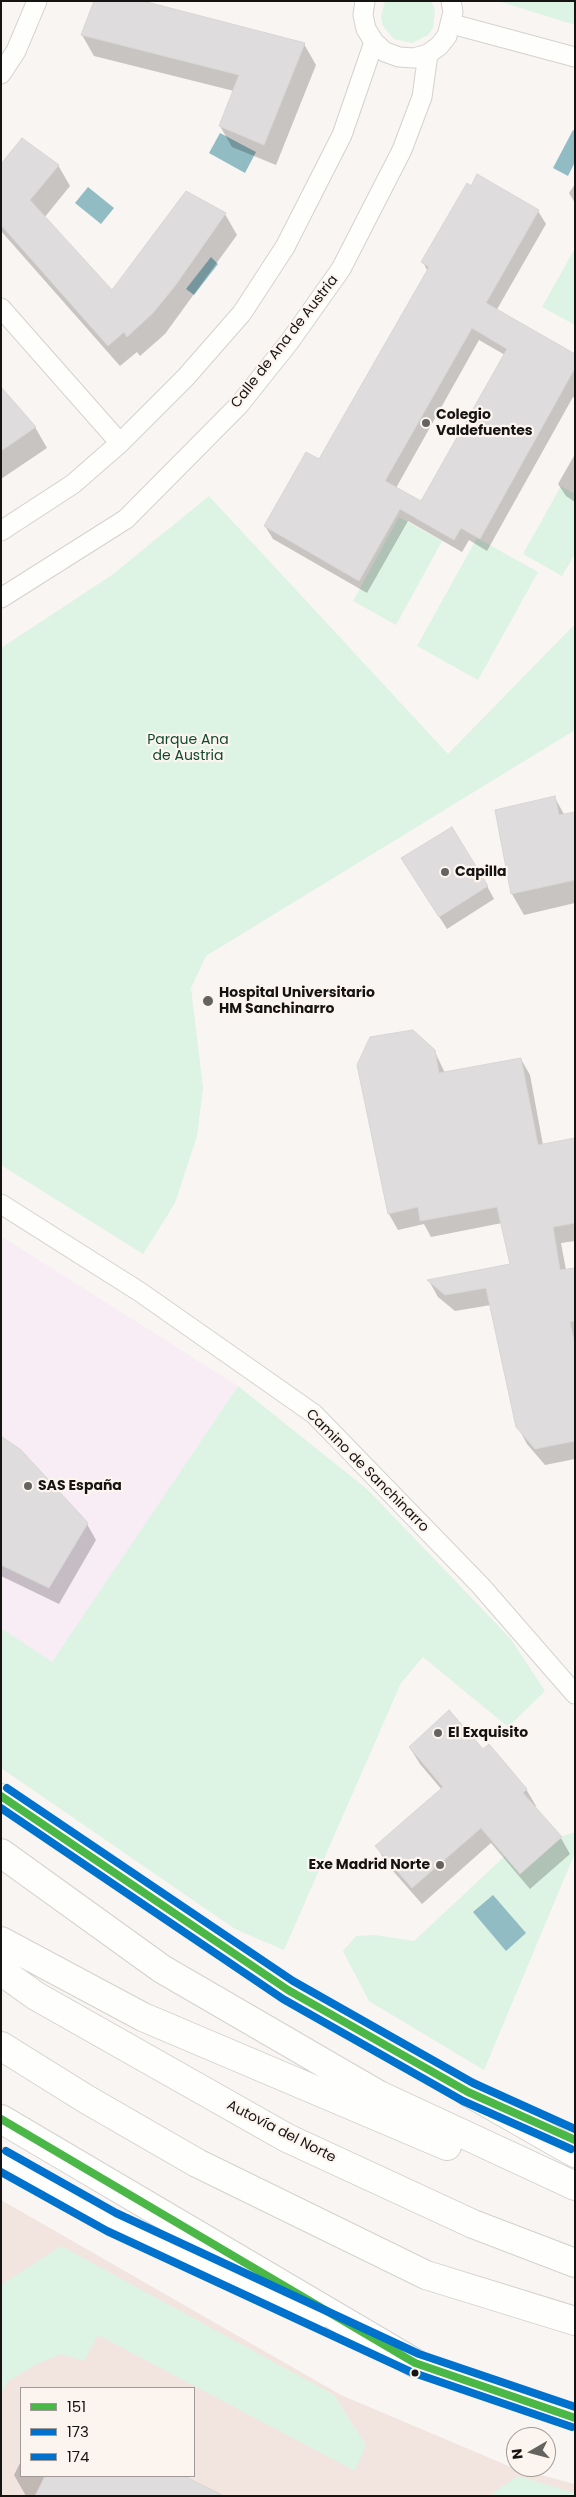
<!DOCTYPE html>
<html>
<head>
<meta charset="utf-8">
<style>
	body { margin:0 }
	#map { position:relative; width:576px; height:2497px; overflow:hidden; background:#f9f5f2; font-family:Poppins,sans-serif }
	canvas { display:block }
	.frame { position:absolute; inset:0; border:2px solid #161412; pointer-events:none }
	.legend { position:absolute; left:20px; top:2387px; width:175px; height:90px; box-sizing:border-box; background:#fcf5ef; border:1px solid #a09b97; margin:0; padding:6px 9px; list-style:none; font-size:15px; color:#161412 }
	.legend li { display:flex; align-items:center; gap:10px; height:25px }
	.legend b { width:25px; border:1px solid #a09b97 }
	.north { position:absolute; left:506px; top:2427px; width:50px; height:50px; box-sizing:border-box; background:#fcf5ef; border:1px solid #a09b97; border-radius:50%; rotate:262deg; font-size:14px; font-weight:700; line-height:20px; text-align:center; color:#161412 }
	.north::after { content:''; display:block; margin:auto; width:18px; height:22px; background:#656360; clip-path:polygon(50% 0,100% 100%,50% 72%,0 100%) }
</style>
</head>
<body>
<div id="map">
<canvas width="576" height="2497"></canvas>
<div class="frame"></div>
<ul class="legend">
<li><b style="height:6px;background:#4ab747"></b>151</li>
<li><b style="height:6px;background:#0072ce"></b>173</li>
<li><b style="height:6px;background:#0072ce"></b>174</li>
</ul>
<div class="north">N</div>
</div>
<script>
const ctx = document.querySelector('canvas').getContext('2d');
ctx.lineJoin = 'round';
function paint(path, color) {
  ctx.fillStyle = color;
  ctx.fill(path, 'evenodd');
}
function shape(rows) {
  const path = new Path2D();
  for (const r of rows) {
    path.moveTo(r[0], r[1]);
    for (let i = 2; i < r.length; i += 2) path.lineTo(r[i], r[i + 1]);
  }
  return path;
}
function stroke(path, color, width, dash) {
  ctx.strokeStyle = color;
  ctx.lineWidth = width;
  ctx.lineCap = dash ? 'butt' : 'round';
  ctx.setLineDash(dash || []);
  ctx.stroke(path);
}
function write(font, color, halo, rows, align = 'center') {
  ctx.font = font + ' Poppins,sans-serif';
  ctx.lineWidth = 4.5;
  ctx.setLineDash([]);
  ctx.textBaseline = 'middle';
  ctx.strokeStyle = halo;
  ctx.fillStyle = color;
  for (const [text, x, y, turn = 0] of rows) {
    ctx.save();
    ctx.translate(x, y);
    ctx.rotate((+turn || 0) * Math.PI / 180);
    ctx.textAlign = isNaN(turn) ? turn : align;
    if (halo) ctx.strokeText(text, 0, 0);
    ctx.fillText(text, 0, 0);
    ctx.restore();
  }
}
paint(shape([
	[1,1236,238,1386,52,1663,1,1628]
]), '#f8edf5');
paint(shape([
	[1,2200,341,2395,511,2467,575,2484,575,2496,1,2496],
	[21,2388,194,2388,194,2476,21,2476]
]), '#f2e5e0');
paint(shape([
	[385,1,431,1,435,10,433,28,428,35,412,43,394,39,383,26,381,17],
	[498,1,575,1,575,25],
	[575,248,575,325,542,307],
	[561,486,575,494,575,554,562,576,523,554],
	[209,496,448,754,575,624,575,730,206,956,191,988,203,1088,197,1136,175,1203,143,1254,1,1165,1,648,112,575],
	[399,517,442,541,396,625,353,601],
	[477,538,538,572,478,680,417,646],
	[238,1386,367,1489,510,1638,545,1691,508,1727,423,1657,401,1683,284,1950,235,1929,1,1768,1,1628,52,1662],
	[575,1832,575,1853,484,2070,369,2001,343,1951,356,1936,375,1935,414,1941,505,1856],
	[61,2246,334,2395,366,2445,355,2471,98,2335,84,2361,61,2354,35,2365,8,2381,1,2394,1,2285],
	[518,2476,575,2493,575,2496,493,2496,494,2492]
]), '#ddf3e3');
paint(shape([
	[573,130,575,131,575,162,568,176,553,168],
	[220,133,256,152,245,173,209,153],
	[88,187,114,208,101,224,75,203],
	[211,257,218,264,194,295,186,289],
	[493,1895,526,1933,506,1951,473,1912]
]), '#91bcc4');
paint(shape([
	[138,1,304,44,316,65,276,165,232,147,220,126,234,91,94,56,82,35],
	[58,165,70,186,44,218,112,292,225,214,237,235,165,334,140,356,137,352,120,366,1,231,1,166],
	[575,184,575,203,569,193],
	[538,211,546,224,496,311,575,356,575,398,573,397,487,551,469,540,462,552,408,521,367,593,273,539,265,526,320,461,428,272,423,262],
	[479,340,505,355,422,503,396,488],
	[1,389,35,427,47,448,1,479],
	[575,454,575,502,566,496,558,484],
	[555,798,565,816,575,814,575,903,524,915,512,894,497,811],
	[410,871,487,886,494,899,447,929],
	[434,1050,445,1073,521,1059,530,1075,543,1145,575,1139,575,1241,561,1243,566,1270,575,1269,575,1459,545,1465,527,1444,518,1427,491,1305,455,1311,438,1297,429,1281,511,1265,502,1223,431,1237,424,1224,398,1230,389,1214],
	[1,1437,87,1524,96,1540,59,1604,1,1576],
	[410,1748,483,1751,526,1789,536,1806,534,1807,561,1838,570,1854,530,1889,491,1843,422,1904,386,1863,377,1847,442,1790,420,1764],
	[21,2461,21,2476,182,2476,221,2496,26,2496,14,2475]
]), '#0003');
const building = shape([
	[94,1,143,1,305,43,264,145,219,126,239,75,81,35,94,1],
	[22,138,59,165,30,200,112,290,186,191,226,213,175,286,153,313,127,337,124,332,108,346,1,225,1,164,22,138],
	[477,174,539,210,486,303,575,354,575,368,480,539,461,528,454,540,400,509,359,581,264,526,306,452,319,459,429,267,421,262,467,183,471,186,477,174],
	[472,328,507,349,421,501,385,481,472,328],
	[1,387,36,427,1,451,1,387],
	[555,796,559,815,575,812,575,880,511,894,495,810,555,796],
	[452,827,488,886,439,917,401,858,452,827],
	[413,1030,435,1050,439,1073,521,1058,538,1145,575,1138,575,1223,553,1227,560,1270,575,1268,575,1321,570,1322,575,1346,575,1441,535,1449,516,1427,486,1288,445,1295,427,1280,510,1264,497,1207,420,1221,418,1207,388,1214,357,1065,370,1037,413,1030],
	[1,1436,21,1450,88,1523,49,1588,1,1565,1,1436],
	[449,1710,483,1749,489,1744,527,1789,523,1793,562,1837,520,1874,481,1828,412,1888,375,1846,443,1787,409,1747,449,1710],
	[45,2476,184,2476,224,2496,35,2496,45,2476]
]);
paint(building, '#dedcdd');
stroke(building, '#d7d5d5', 1);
const minor = shape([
	[365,1,363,15,366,29,374,42,385,52,399,57,414,58,428,54,439,46,447,36,453,12,451,1],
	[452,24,575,57],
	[1,74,16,51,37,1],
	[1,308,120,443],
	[1,531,73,484,120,443,186,377,242,313,285,247,342,135,374,42],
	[1,598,126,519,239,405,290,341,341,269,402,150,422,97,428,54],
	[1,1204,140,1292,314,1414,480,1585,575,1694]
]);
const tertiary = shape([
	[1,1796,288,1990,484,2099],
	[1,2160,111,2222,317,2318],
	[397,2355,415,2363,575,2418]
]);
const motorway = shape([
	[1,1853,162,1969,379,2095,575,2186],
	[1,1941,143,2017,447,2146],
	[1,1971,36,1996,287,2138,473,2224,575,2263],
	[1,2046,86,2099,197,2163,426,2275,575,2321],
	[468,2092,575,2153],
	[1,2119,415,2363]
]);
stroke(minor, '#d4d2cf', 21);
stroke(tertiary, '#d4d2cf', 26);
stroke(motorway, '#d4d2cf', 30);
stroke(minor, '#fefefd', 19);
stroke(tertiary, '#fefefd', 24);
stroke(motorway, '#fefefd', 28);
stroke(shape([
	[1,1796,288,1990,468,2092,575,2140],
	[1,2119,415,2363,575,2418]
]), '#4ab747', 8);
stroke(shape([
	[1,1808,283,1999,463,2101,571,2149],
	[1,2172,107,2231,411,2372,572,2427]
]), '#0072ce', 8);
stroke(shape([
	[7,1788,293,1981,473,2083,575,2129],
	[6,2151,116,2213,419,2354,575,2407]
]), '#0072ce', 8);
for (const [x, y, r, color] of [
	[426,423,5,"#656360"],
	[445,872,5,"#656360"],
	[208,1001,6,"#656360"],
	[28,1486,5,"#656360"],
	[438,1733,5,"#656360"],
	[440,1865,5,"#656360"],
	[415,2373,4.5,"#161412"]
]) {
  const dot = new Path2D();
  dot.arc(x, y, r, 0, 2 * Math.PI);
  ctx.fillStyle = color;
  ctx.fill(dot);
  stroke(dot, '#fcf5ef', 2);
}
write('14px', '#161412', '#fcf5ef', [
	["Calle de Ana de Austria",285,342,-52],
	["Camino de Sanchinarro",367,1471,45],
	["Autovía del Norte",281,2132,27]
]);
write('bold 14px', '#161412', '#fcf5ef', [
	["Colegio",436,415],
	["Valdefuentes",436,431],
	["Capilla",455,872],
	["Hospital Universitario",219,993],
	["HM Sanchinarro",219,1009],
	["SAS España",38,1486],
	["El Exquisito",448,1733],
	["Exe Madrid Norte",430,1865,"right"]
], 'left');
write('14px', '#104b2e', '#fcf5ef', [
	["Parque Ana",188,740],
	["de Austria",188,756]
]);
</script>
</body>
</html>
